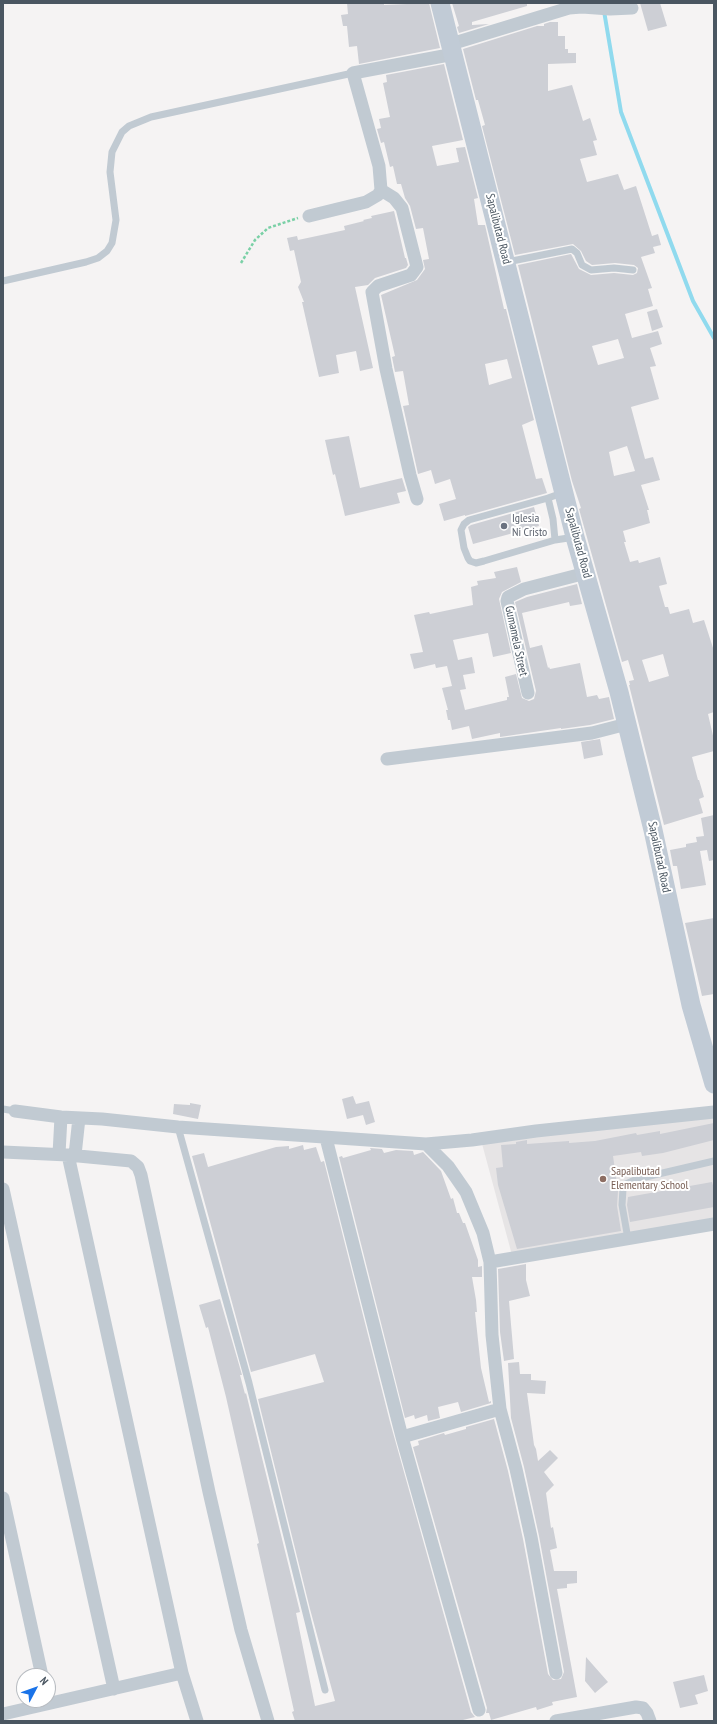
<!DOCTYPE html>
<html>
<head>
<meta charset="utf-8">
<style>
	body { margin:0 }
	#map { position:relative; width:717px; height:1724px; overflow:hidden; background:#f5f3f3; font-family:"PT Sans Narrow",sans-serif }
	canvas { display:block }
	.frame { position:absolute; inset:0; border:4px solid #4a5661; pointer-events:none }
	.north { position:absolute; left:16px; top:1668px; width:40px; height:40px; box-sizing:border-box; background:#fff; border:1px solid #b7bbc0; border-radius:50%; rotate:49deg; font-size:11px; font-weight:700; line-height:16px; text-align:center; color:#4a5661 }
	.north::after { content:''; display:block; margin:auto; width:14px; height:18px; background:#1a73e8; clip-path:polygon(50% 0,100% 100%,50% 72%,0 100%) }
</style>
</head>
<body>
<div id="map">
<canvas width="717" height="1724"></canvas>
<div class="frame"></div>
<div class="north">N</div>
</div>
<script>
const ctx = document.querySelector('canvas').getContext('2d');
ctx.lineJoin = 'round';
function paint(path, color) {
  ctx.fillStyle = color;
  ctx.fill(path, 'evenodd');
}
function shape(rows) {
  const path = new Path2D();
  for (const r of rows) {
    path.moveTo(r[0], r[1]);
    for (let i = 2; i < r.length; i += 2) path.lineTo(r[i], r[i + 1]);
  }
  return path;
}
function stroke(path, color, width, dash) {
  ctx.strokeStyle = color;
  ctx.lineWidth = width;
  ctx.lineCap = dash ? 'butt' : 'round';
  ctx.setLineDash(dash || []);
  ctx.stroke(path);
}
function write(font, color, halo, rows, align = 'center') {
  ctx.font = font + ' "PT Sans Narrow",sans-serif';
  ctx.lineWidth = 4;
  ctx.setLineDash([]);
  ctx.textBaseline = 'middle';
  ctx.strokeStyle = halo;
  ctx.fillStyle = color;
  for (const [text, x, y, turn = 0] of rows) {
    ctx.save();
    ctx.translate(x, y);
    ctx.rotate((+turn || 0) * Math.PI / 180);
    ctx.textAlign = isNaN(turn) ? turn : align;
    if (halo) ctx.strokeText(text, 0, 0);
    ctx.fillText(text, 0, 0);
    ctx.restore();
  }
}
paint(shape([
	[714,1118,714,1218,512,1255,481,1140]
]), '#e6e4e5');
stroke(shape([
	[604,11,621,112,693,301,714,338]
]), '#90daee', 4);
paint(shape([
	[347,3,384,3,384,5,429,3,440,48,359,64,357,46,349,47,347,26,343,26,341,15,348,14],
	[452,3,527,3,527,6,472,22,472,25,489,24,459,33,457,27,459,26],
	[640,3,660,3,667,26,648,31],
	[550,22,558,22,558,36,565,36,565,49,568,49,568,53,576,53,576,63,548,64,548,91,572,85,583,121,590,118,597,140,593,141,597,155,580,159,587,182,618,174,624,190,636,186,652,236,658,234,661,245,653,247,655,253,641,257,652,288,648,289,653,306,625,314,632,338,658,331,662,344,650,348,656,366,650,367,659,399,631,407,645,459,653,457,660,480,641,485,649,510,647,510,650,523,623,531,626,542,624,542,630,562,638,560,639,563,660,557,667,584,659,586,665,607,668,607,670,614,689,609,693,623,704,620,714,651,714,712,708,714,714,740,714,751,692,757,698,780,699,780,704,797,699,799,703,813,664,825,629,685,630,685,629,681,634,680,628,660,622,662,586,534,579,509,581,508,572,481,518,265,571,254,579,269,591,275,614,273,633,275,637,273,638,268,634,265,615,263,592,265,586,261,581,251,573,244,515,255,482,126,485,125,478,100,476,100,463,49,537,26,544,26,544,24],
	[618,339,624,358,598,365,592,346],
	[627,446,635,471,614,476,609,452],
	[663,654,669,676,649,682,642,660],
	[444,64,463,140,432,146,437,166,459,162,456,148,465,147,478,198,474,199,478,225,485,225,504,309,506,309,534,420,522,425,536,479,542,478,547,493,465,516,465,515,444,521,439,504,456,499,450,479,435,484,431,470,418,474,403,406,409,405,403,371,395,372,392,357,395,356,381,295,417,280,425,269,423,260,429,259,423,228,416,229,410,206,405,198,401,184,397,184,393,166,390,167,384,142,381,143,377,129,381,128,379,119,390,117,383,83,387,82,386,75],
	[507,359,512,378,489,385,485,364],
	[394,211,405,258,406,258,408,265,406,268,375,278,368,285,355,287,373,368,360,371,356,351,336,355,339,373,319,377,302,302,304,302,298,287,301,282,294,250,290,251,287,238,297,236,298,240,345,230,344,226,364,221,363,220,372,218,371,216],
	[657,309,663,327,652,331,647,312],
	[349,436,360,488,402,478,406,491,397,493,400,503,345,516,335,474,333,475,325,440],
	[534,507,539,526,473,544,468,527,471,525],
	[517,567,521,582,502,592,499,599,511,653,493,657,488,633,453,640,458,660,472,657,475,673,463,675,466,689,460,690,465,710,507,700,507,697,509,697,505,677,516,674,522,698,529,701,534,699,536,691,515,602,527,597,577,584,582,604,570,606,569,602,522,613,530,648,542,645,548,668,549,667,550,669,580,663,587,697,597,695,599,699,609,697,614,719,590,725,561,729,561,728,500,737,500,733,472,739,469,726,452,730,450,720,448,720,446,710,448,710,442,688,452,686,447,666,436,668,435,664,414,669,410,654,423,652,414,615,429,612,430,614,473,605,471,587,478,585,477,581,496,578,494,572],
	[600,739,603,755,584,759,581,742],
	[714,815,714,860,709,861,707,850,700,851,706,885,681,889,677,866,673,866,670,850,686,847,686,844,697,842,696,837,704,836,701,818],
	[714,918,714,994,702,996,685,923],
	[353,1096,356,1104,369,1101,375,1122,366,1125,363,1115,347,1119,342,1099],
	[190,1103,201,1105,198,1119,173,1114,174,1104,190,1105],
	[714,1123,714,1140,663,1153,642,1156,641,1152,613,1156,618,1191,617,1206,621,1231,517,1249,498,1185,496,1168,503,1167,501,1145,516,1144,516,1142,527,1140,527,1144,569,1141,569,1143,595,1141,636,1133,637,1135,660,1131,660,1134],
	[303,1145,304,1150,316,1147,321,1162,324,1161,390,1422,471,1712,475,1717,459,1721,295,1721,292,1712,294,1711,257,1544,259,1543,226,1397,208,1327,206,1328,199,1305,220,1299,242,1375,240,1375,245,1394,246,1393,300,1612,296,1613,315,1706,335,1701,310,1609,258,1399,324,1382,315,1354,251,1372,192,1156,204,1153,208,1167,276,1147,289,1146,289,1149],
	[370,1148,382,1149,384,1153,396,1150,413,1151,414,1155,423,1152,441,1171,451,1199,453,1198,457,1213,459,1213,463,1223,465,1223,478,1260,478,1267,482,1266,482,1277,472,1277,476,1300,477,1312,475,1312,481,1368,489,1402,491,1401,491,1403,461,1412,458,1402,438,1407,440,1418,428,1421,427,1415,415,1419,414,1415,405,1418,339,1157,342,1156,343,1158,371,1150],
	[712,1182,714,1189,714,1207,630,1222,627,1205,628,1197],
	[526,1264,526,1280,530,1296,509,1301,514,1359,504,1361,500,1332,498,1269],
	[519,1362,520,1374,531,1374,531,1380,546,1381,545,1394,527,1393,534,1445,536,1449,538,1461,550,1450,558,1458,544,1472,554,1485,546,1493,551,1528,553,1527,557,1548,550,1550,554,1571,577,1571,577,1583,567,1584,567,1588,557,1589,577,1697,552,1702,553,1705,537,1710,536,1707,491,1720,489,1713,486,1713,487,1708,413,1447,419,1445,418,1441,444,1433,445,1435,466,1429,466,1427,494,1419,508,1471,523,1539,548,1674,553,1680,561,1679,564,1672,539,1536,524,1467,511,1418,508,1363],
	[586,1657,608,1682,595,1693,585,1681],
	[704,1675,708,1691,695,1695,698,1704,680,1708,673,1682]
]), '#cdcfd5');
stroke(shape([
	[241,263,255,240,268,228,298,218]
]), '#7ad0a6', 2.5, [3, 2]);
stroke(shape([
	[507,262,572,249,577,253,582,265,591,270,614,268,633,270],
	[3,281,86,262,98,258,107,251,112,243,116,220,110,172,112,152,122,132,129,126,151,117,353,73],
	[548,498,469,520,464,524,461,530,464,548,468,558,470,561,476,563,484,561,555,540,575,537],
	[555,540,553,519,548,498,562,493],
	[3,1109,15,1111],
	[178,1127,249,1383,325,1690],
	[628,1239,622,1205,623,1189,626,1184,637,1179,714,1161]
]), '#c1cad2', 7);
stroke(shape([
	[451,44,569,8,582,7,610,9,632,8],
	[381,190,394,198,402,208,417,267,411,275,378,286,372,292,386,369,410,475,417,499],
	[309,216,366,202,378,195,381,190,379,166,353,73,454,54],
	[528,693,507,601,508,597,524,589,586,573],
	[387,759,592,733,627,724],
	[15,1111,61,1117,102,1119,178,1127,426,1144,472,1140,536,1131,714,1112],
	[326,1138,402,1437,479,1710],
	[426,1144,448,1166,466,1192,483,1233,490,1262,492,1335,500,1409,516,1469,531,1537,556,1673],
	[3,1152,68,1155,131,1161,138,1167,141,1175,209,1492,241,1630,268,1721],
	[59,1154,61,1117],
	[68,1155,182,1673,197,1721],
	[75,1155,79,1118],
	[3,1189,114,1689],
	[490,1262,714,1224],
	[402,1437,500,1409],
	[3,1498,42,1676],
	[3,1714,182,1673],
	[556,1721,636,1707,643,1708,647,1713,650,1721]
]), '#c1cad2', 13);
stroke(shape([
	[440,3,575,537,619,692,653,830,691,1005,714,1084]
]), '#c1cbd6', 19);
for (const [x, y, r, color] of [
	[504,526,4,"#6b7280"],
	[603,1179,4,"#8d6e63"]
]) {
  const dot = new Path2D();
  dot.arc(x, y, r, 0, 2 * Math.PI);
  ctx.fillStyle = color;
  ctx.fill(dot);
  stroke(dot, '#fff', 1.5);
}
write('12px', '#4a5661', '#fff', [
	["Sapalibutad Road",498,229,76],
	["Sapalibutad Road",578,543,75],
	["Gumamela Street",516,641,78],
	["Sapalibutad Road",659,857,78]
]);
write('12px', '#5b616d', '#fff', [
	["Iglesia",512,519],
	["Ni Cristo",512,533]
], 'left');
write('12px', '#785e54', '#fff', [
	["Sapalibutad",611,1172],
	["Elementary School",611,1186]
], 'left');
</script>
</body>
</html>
